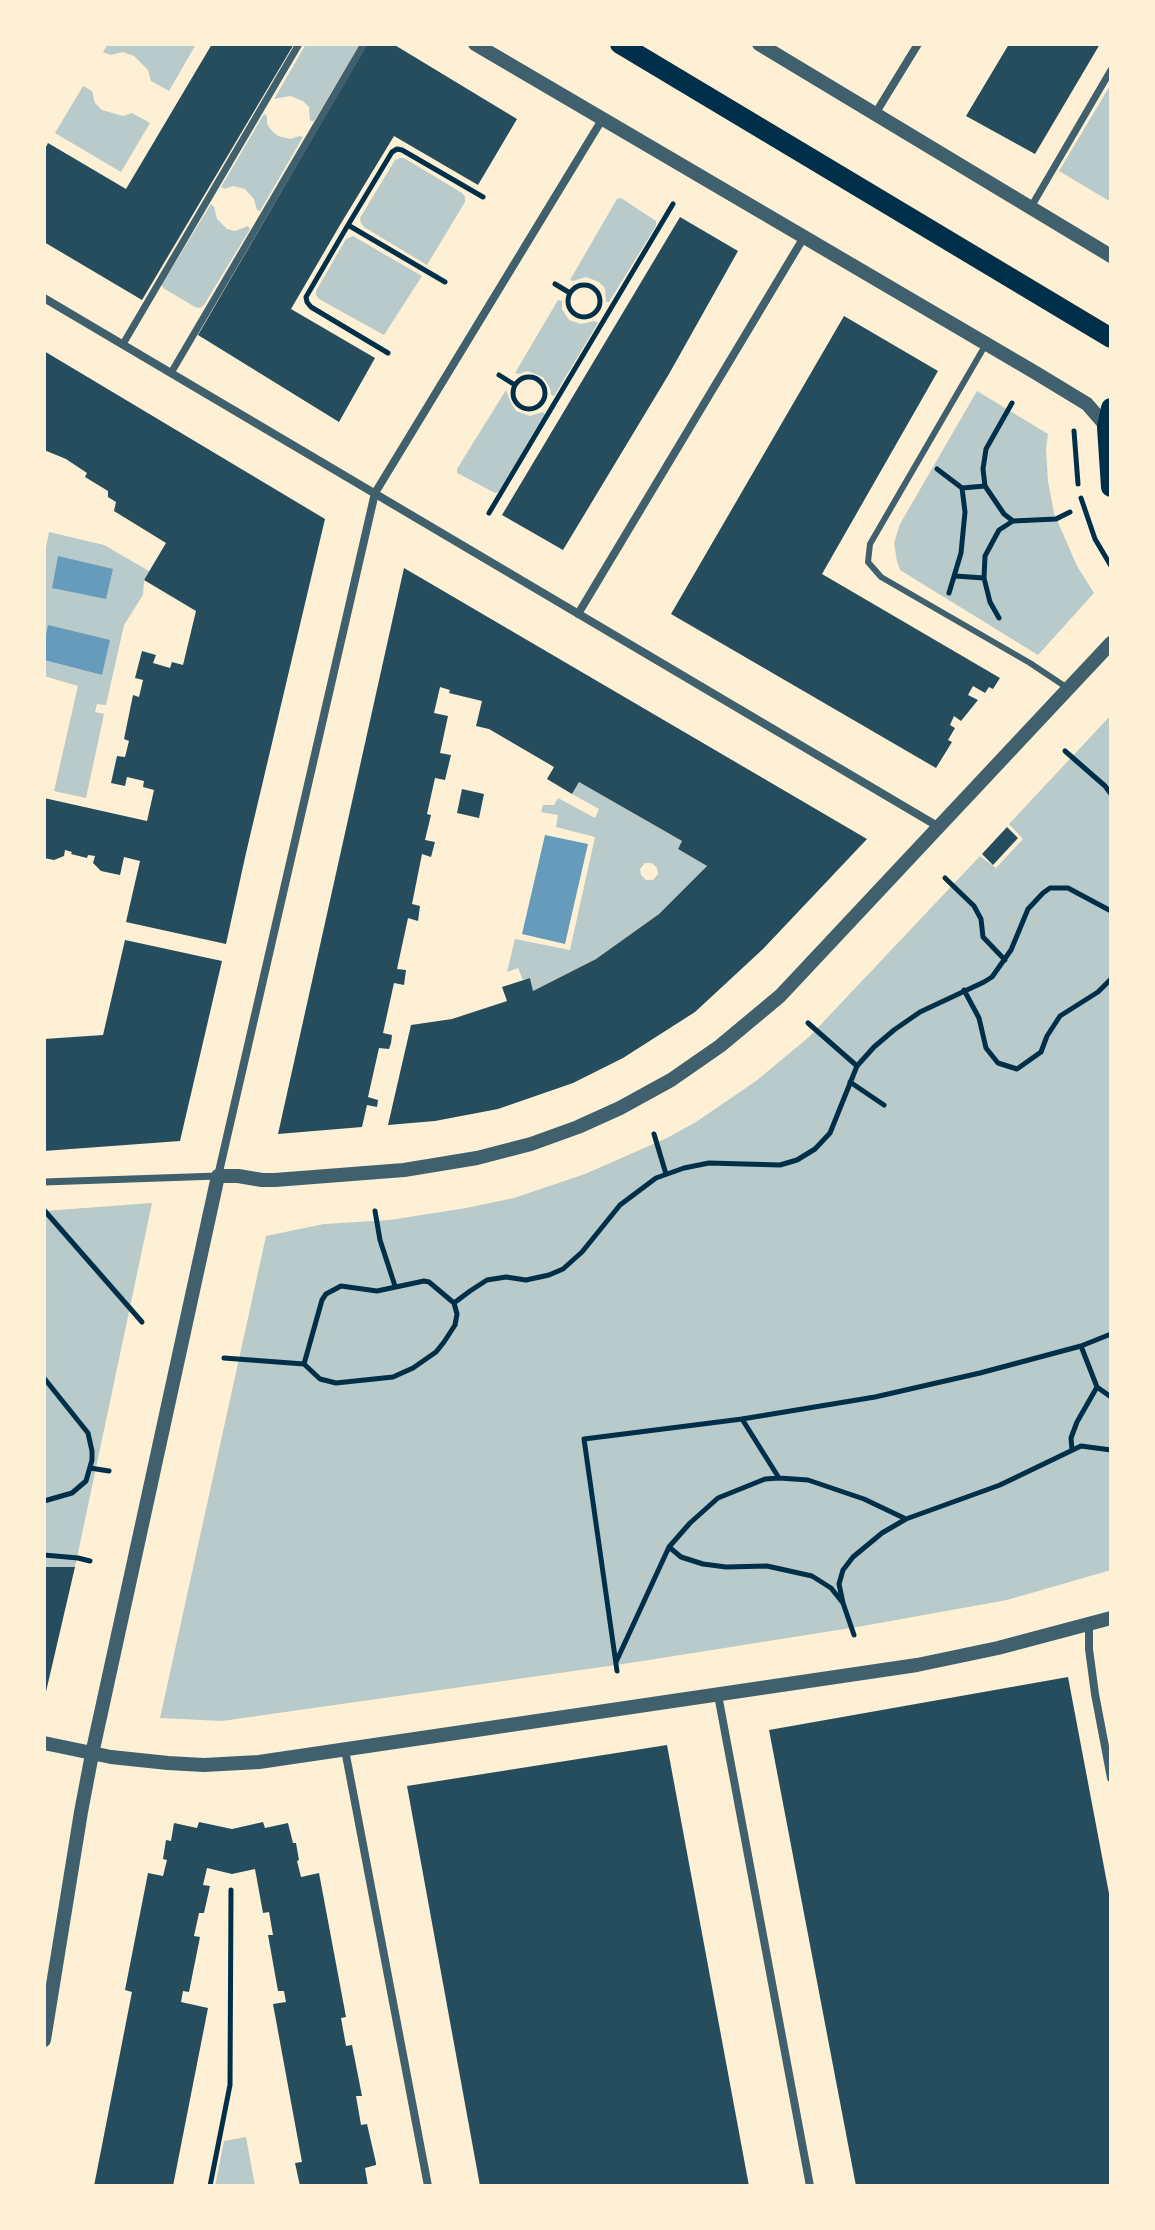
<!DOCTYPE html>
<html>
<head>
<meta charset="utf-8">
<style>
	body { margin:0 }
	#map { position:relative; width:1155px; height:2230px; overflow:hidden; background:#fdf0d5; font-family:Figtree,sans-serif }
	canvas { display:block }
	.frame { position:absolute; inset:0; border:46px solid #fdf0d5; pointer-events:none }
</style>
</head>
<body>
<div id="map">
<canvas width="1155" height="2230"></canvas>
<div class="frame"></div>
</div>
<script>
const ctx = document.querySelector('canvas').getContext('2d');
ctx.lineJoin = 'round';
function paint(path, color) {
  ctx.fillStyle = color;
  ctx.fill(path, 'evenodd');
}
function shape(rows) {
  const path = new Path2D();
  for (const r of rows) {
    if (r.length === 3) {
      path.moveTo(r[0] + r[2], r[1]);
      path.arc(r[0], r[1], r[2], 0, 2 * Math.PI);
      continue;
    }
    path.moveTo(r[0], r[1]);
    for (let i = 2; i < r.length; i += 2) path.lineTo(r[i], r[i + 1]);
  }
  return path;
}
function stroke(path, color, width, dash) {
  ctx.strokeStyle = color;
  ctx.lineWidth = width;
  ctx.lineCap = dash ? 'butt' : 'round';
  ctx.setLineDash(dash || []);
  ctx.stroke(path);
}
paint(shape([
	[108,44,196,44,169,91,151,81,148,70,134,56,123,52,111,55,103,52],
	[306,44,360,44,314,121,310,121,309,107,303,101,290,96,274,99],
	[1111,84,1111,202,1059,171],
	[83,86,92,91,95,103,102,110,123,116,132,113,150,123,121,172,55,133],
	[264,114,267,116,267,124,272,131,278,136,290,139,300,136,303,137,260,211,257,210,254,199,245,189,233,186,225,189,221,187],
	[400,158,404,158,462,193,465,197,465,202,427,265,364,227,361,223,360,218,395,160],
	[621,198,656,221,656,226,609,302,606,302,605,288,599,282,586,277,573,281,570,280,617,199],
	[211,204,214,207,217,219,227,229,235,231,248,226,250,229,204,305,200,308,195,307,163,288,162,284],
	[353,236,422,276,384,335,319,299,316,295,316,291,346,239],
	[558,300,562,301,562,309,569,320,581,324,594,321,598,323,554,396,551,395,550,388,543,377,527,371,519,374,515,373],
	[506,390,512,405,516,411,530,416,543,412,545,414,499,491,495,493,463,476,457,473,457,469],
	[977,391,1048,434,1046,449,1048,481,1054,513,1077,566,1094,593,1038,655,900,570,897,561,894,543,900,524],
	[49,532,104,545,149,571,144,580,143,595,124,625,106,705,97,704,95,712,104,714,86,798,54,791,78,686,44,676,44,660,102,675,49,625,44,644,44,557],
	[1111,715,1111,1570,1007,1600,863,1626,630,1663,222,1721,160,1718,266,1236,324,1224,390,1220,466,1208,514,1198,585,1174,667,1138,696,1122,756,1081,809,1037,980,856,996,868,1023,839,1009,824],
	[579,782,682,841,678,849,707,866,659,914,596,959,533,991,530,978,523,980,518,968,507,972,515,939,570,950,595,837,556,827,558,815,541,812,543,805,554,805,558,798,595,818,599,809,572,794],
	[645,863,652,863,657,868,658,874,653,880,646,880,641,875,640,869],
	[152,1203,75,1567,44,1567,44,1211],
	[246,2137,255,2186,215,2186,224,2141]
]), '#b9caca');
paint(shape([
	[58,556,113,569,106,599,52,588],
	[48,625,110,640,102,675,44,660,44,644],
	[545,835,588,844,565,944,522,934]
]), '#669bbc');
paint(shape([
	[212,44,294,44,142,300,44,242,44,151,48,143,126,189],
	[367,44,393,44,517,119,478,185,394,136,340,225,291,309,375,358,339,422,198,335],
	[1009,44,1100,44,1035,154,966,116],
	[680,217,738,251,669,374,563,550,502,515],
	[844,316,938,371,822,574,1000,678,993,689,989,687,985,693,973,686,968,695,978,700,961,721,954,716,950,725,955,728,948,740,952,742,936,768,671,614],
	[44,351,325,519,246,853,226,944,126,922,140,861,124,857,120,875,101,871,93,863,95,856,88,855,87,858,71,854,72,852,65,850,64,856,54,860,44,858,44,798,147,821,154,790,143,787,144,781,127,777,125,786,111,783,117,756,125,757,129,741,124,739,133,695,139,697,143,680,135,678,142,651,156,655,153,663,170,668,172,662,183,665,196,611,144,580,166,543,114,511,116,502,108,497,108,491,85,477,87,473,66,459,44,450],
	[404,568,867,839,763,949,695,1012,623,1058,573,1083,498,1109,435,1121,388,1125,411,1025,452,1019,507,1001,502,987,530,978,533,991,596,959,659,914,707,866,678,849,682,841,579,782,572,794,547,779,554,767,489,729,476,726,482,701,449,693,450,690,440,687,434,713,448,716,440,753,451,755,445,780,435,778,427,814,431,815,425,840,435,842,431,857,422,854,412,904,420,906,418,921,408,918,397,969,406,970,404,985,394,983,383,1033,392,1035,391,1043,389,1049,379,1048,368,1097,378,1100,377,1107,367,1105,362,1127,278,1134],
	[462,789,484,794,479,818,457,813],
	[1007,827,1018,838,993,865,982,854],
	[125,940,222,961,180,1141,44,1151,44,1039,103,1035],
	[44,1567,75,1567,45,1696,44,1695],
	[1068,1677,1111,1904,1111,2186,856,2186,769,1730],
	[667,1745,749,2186,480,2186,407,1786],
	[199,1822,232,1829,263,1822,265,1828,288,1823,293,1843,296,1843,299,1860,297,1861,301,1877,319,1873,346,2017,341,2018,346,2046,352,2045,362,2096,356,2096,361,2125,367,2124,376,2163,376,2165,365,2168,368,2186,300,2186,295,2163,302,2162,273,2004,286,2002,284,1991,278,1991,268,1935,273,1935,269,1912,263,1913,255,1869,232,1874,207,1868,203,1885,210,1886,204,1913,199,1913,194,1936,200,1937,189,1992,183,1991,181,2002,208,2008,173,2186,94,2186,132,1992,125,1990,148,1873,163,1876,167,1860,163,1859,166,1840,171,1841,174,1823,197,1828]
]), '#264d5e');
stroke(shape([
	[348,225,445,282],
	[555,284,570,293],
	[584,301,16],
	[388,353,311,307,307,302,306,297,348,225,392,152,397,149,402,150,483,197],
	[499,375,515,385],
	[529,393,16],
	[1012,403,986,449,983,469,985,486,1004,514,1013,521,1056,519,1070,512],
	[1074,431,1078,484],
	[937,469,962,488,965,512,961,553,949,593],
	[962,488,985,486],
	[1081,498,1095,539,1111,566],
	[489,513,673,204],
	[955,576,984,578],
	[999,618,990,602,984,578,985,556,999,530,1013,521],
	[1065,751,1105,786,1111,794],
	[945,878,974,906,981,919,983,937,1005,960],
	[964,990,979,1018,986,1048,998,1063,1017,1069,1041,1052,1047,1036,1060,1016,1098,992,1111,979],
	[808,1023,857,1066],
	[850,1082,884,1105],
	[654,1134,666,1174],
	[44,1210,142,1322],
	[375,1211,380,1240,395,1286],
	[1081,1346,1097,1387,1111,1397],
	[224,1358,304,1364,320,1379,336,1383,393,1377,413,1368,436,1352,444,1342,455,1325,457,1314,454,1303,470,1291,487,1280,506,1277,526,1280,549,1275,563,1269,582,1252,620,1205,656,1178,684,1168,709,1163,780,1165,797,1160,815,1149,830,1133,857,1066,874,1047,894,1030,920,1012,984,982,992,977,1011,950,1028,909,1043,893,1050,888,1068,888,1111,911],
	[304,1364,322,1300,326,1294,341,1286,377,1291,424,1281,429,1282,454,1303],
	[44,1378,88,1433,92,1451,92,1460,86,1481,72,1493,44,1501],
	[1072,1450,1071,1438,1077,1422,1097,1387],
	[90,1468,109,1471],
	[779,1478,808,1480,864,1499,906,1519,882,1533,853,1557,843,1570,839,1584,843,1603],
	[906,1519,1000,1485,1081,1446,1111,1450],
	[669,1547,681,1557,703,1564,726,1567,767,1566,812,1576,831,1588,843,1603,854,1635],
	[44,1555,78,1558,90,1561],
	[616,1662,669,1547,690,1523,718,1498,765,1479,779,1478,742,1419],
	[617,1671,584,1439,742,1419,875,1397,980,1373,1081,1346,1111,1334],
	[210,2186,230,2085,231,1890]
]), '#003049', 5);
stroke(shape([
	[986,344,870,544,868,562,881,577,1030,663,1069,689]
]), '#3f606c', 6);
stroke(shape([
	[1031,207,1111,70],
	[123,344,299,44],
	[171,373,364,44],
	[44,1182,218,1176]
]), '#3f606c', 7);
stroke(shape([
	[875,114,918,44],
	[44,298,939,827],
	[578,614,804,237],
	[218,1176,375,493,603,118],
	[1089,1625,1089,1649,1095,1694,1111,1778],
	[718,1695,810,2186],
	[345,1750,428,2186]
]), '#3f606c', 8);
stroke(shape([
	[475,44,1036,373,1087,404,1107,427],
	[759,44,1111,256],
	[44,1743,111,1757,168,1763,204,1765,259,1762,917,1665,998,1648,1111,1618],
	[44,2040,81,1812,92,1754,218,1176,238,1176,262,1180,275,1180,404,1170,477,1158,531,1144,578,1127,620,1108,671,1080,720,1046,780,996,1111,643]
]), '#3f606c', 14);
stroke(shape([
	[620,44,1111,338],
	[1111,408,1107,427,1111,487]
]), '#003049', 20);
</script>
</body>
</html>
